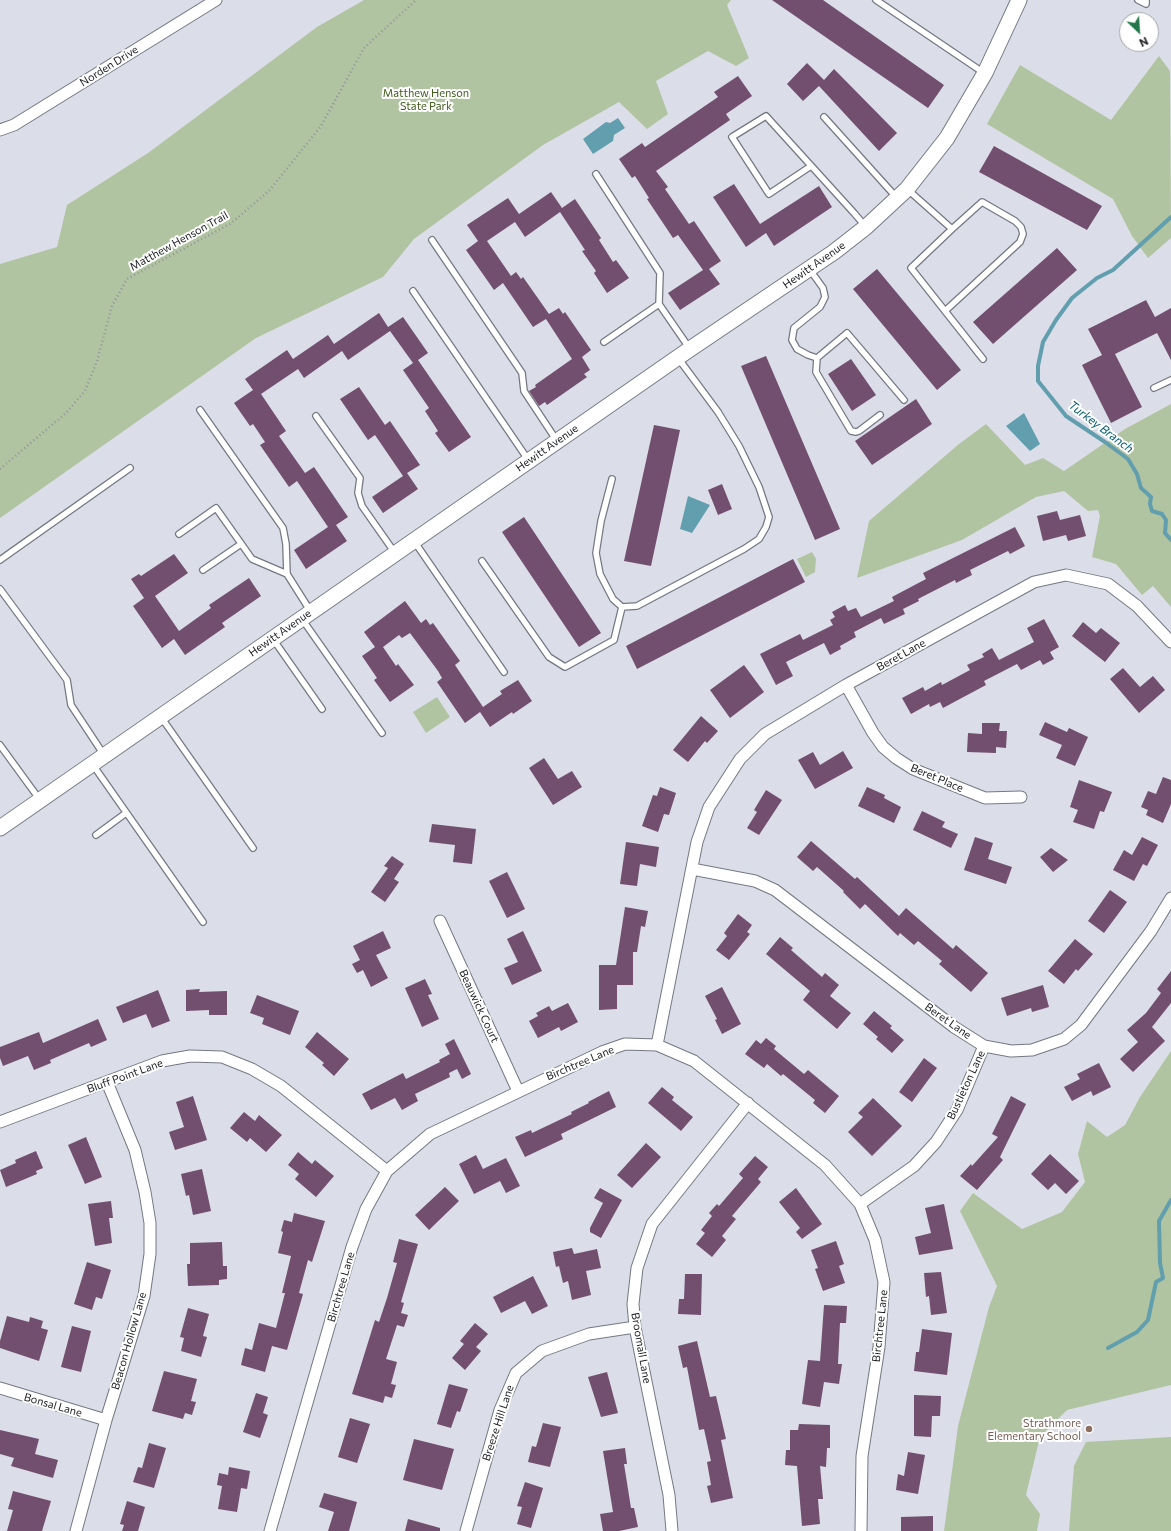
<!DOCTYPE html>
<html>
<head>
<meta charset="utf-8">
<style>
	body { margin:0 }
	#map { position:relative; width:1171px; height:1531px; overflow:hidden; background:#dbdee9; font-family:Commissioner,sans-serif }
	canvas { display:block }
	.north { position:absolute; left:1119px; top:12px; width:40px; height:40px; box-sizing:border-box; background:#fff; border:1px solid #a4a5a7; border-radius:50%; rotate:155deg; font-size:11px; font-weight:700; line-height:16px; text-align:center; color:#1c1e22 }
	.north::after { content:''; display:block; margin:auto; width:14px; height:18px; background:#23774a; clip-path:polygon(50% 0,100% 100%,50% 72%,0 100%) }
</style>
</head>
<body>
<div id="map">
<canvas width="1171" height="1531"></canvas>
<div class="north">N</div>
</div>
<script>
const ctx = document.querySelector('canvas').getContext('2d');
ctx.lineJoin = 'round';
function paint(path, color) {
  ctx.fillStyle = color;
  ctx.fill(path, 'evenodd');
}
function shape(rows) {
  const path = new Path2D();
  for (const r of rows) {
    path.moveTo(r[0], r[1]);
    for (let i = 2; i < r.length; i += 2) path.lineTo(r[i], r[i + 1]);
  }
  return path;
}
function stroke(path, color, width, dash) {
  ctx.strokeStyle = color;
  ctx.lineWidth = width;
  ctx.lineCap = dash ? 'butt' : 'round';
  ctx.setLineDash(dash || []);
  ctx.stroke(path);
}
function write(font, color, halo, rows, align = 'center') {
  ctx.font = font + ' Commissioner,sans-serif';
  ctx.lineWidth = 4;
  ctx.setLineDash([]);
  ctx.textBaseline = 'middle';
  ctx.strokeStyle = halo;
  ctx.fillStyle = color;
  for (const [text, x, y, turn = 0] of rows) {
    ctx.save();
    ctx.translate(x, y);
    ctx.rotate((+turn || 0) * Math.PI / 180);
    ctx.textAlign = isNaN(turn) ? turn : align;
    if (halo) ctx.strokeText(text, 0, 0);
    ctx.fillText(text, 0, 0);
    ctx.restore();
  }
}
paint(shape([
	[364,0,731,0,727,5,749,58,736,66,708,51,656,81,668,114,647,129,619,102,543,145,414,239,383,277,256,338,0,518,0,264,57,247,67,205,148,153,317,27],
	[1159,56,1170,71,1171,238,1148,258,1132,236,1113,199,987,124,1020,65,1111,120],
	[1171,404,1171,607,1153,586,1142,595,1116,564,1092,557,1100,516,1098,510,1088,511,1064,491,1036,497,962,540,857,578,869,521,959,444,986,424,1025,465,1043,458,1064,471,1125,429],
	[812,552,816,559,815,572,806,577,797,559],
	[437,697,450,717,426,733,413,712],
	[1171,1051,1171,1385,1067,1410,1040,1437,1026,1495,1040,1514,1037,1531,944,1531,958,1426,989,1307,997,1286,960,1211,973,1193,1022,1229,1062,1212,1085,1182,1078,1154,1087,1121,1107,1137,1125,1125,1140,1097],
	[1171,1437,1171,1531,1069,1531,1074,1466,1086,1442]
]), '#b1c4a1');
paint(shape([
	[618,118,625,128,614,135,613,141,593,154,583,139,606,122,610,123],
	[1024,413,1040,444,1030,451,1006,426],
	[688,496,710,505,692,533,680,529]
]), '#619eae');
stroke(shape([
	[1171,217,1113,270,1097,278,1072,298,1056,320,1043,342,1038,366,1038,381,1066,416,1105,442,1128,459,1137,474,1141,488,1151,497,1150,504,1152,511,1162,514,1166,520,1165,533,1171,540],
	[1108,1348,1137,1332,1148,1320,1156,1282,1163,1278,1160,1263,1159,1221,1171,1200]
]), '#619eae', 4);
paint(shape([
	[772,0,823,0,944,85,928,108],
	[807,63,824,80,834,69,897,133,879,151,819,86,803,101,787,84],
	[738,76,752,96,726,114,730,120,656,171,668,187,665,189,678,208,689,224,694,221,721,261,709,269,720,284,680,310,668,293,703,270,678,235,673,238,647,199,649,198,635,176,632,178,619,159,642,143,645,147,718,97,714,92],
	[994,146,1102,206,1087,230,979,172],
	[734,184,760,224,819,186,832,207,774,246,766,233,746,247,713,197],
	[551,192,562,208,575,199,601,238,599,240,613,262,616,260,629,278,607,293,594,273,596,271,582,251,585,250,560,212,525,237,515,222,487,241,511,276,516,272,521,279,523,277,549,314,559,308,563,314,565,312,591,350,582,357,590,370,584,374,587,377,547,405,545,402,539,406,529,391,536,387,535,385,572,359,546,319,533,327,503,283,494,290,466,250,478,241,467,225,508,198,519,214],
	[1057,248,1077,270,993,344,973,322],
	[877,269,961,370,937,390,853,289],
	[1146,300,1155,317,1171,308,1171,360,1157,333,1115,354,1142,407,1111,423,1082,365,1102,355,1088,329],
	[379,313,388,327,403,317,428,353,418,360,471,437,449,452,435,433,438,431,425,411,429,408,403,370,413,363,390,331,348,360,342,351,304,378,298,369,261,394,286,431,279,436,305,473,314,467,348,517,336,525,347,541,306,569,294,550,328,527,297,481,289,487,260,445,265,442,253,424,250,426,234,403,253,390,245,379,287,350,293,359,328,335,334,344],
	[766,356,840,529,815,540,741,366],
	[851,359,876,395,852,411,828,374],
	[359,387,385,425,390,421,420,465,407,473,418,489,383,513,372,497,403,476,375,435,368,440,340,399],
	[916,399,932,424,872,465,855,441],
	[654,425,680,430,651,566,624,561],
	[722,484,732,509,718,515,708,490],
	[1057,511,1060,520,1080,515,1086,536,1068,541,1066,535,1043,541,1037,516],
	[524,517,601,633,579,647,502,532],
	[1015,527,1025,546,1010,554,1008,551,970,570,972,575,956,583,955,580,918,599,919,601,903,609,905,614,884,624,881,618,854,632,856,637,840,646,841,649,830,655,824,643,786,662,793,676,776,685,760,654,800,634,803,640,833,625,830,620,835,617,832,612,845,605,848,611,856,608,861,617,894,601,892,597,926,579,923,573],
	[174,554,188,573,155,596,179,631,211,608,209,605,249,578,261,596,222,623,225,627,185,655,174,639,162,648,133,606,144,598,131,579,139,574,141,576],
	[793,559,805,582,637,669,626,646],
	[405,601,421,623,426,619,430,625,433,623,460,661,455,665,483,707,502,694,500,691,518,680,532,701,513,714,512,712,490,727,480,712,465,723,437,682,442,678,438,671,410,633,402,638,399,635,383,647,396,666,398,664,414,685,390,702,374,680,377,678,362,656,375,647,364,632],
	[1044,619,1059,647,1050,652,1054,659,1043,665,1040,660,1021,670,1017,664,984,681,986,685,943,708,940,702,930,707,929,704,911,714,902,698,923,687,925,691,941,682,942,685,970,670,967,665,984,657,982,654,992,648,999,660,1034,642,1027,628],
	[1083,622,1096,633,1101,628,1120,643,1105,662,1072,636],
	[744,665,764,692,730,718,710,690],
	[1123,668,1140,687,1153,676,1165,690,1139,713,1110,679],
	[701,716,718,731,707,743,705,741,688,762,673,750],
	[1045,722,1067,732,1069,728,1088,737,1075,766,1056,758,1062,745,1039,735],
	[982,723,1000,723,999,731,1007,731,1006,748,996,747,996,753,967,752,968,733,982,734],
	[843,751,853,768,815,789,798,760,813,752,820,765],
	[544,758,558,779,572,771,582,787,553,805,529,768],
	[1163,777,1171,780,1171,804,1163,823,1146,815,1148,810,1141,807,1148,791,1156,794],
	[1079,780,1112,792,1104,812,1100,811,1094,829,1073,822,1078,810,1070,807],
	[660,787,676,793,669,815,664,814,658,832,642,826,653,795,657,796],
	[867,787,885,795,884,798,901,807,894,823,858,806],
	[766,790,782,800,759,835,747,828,757,812,754,810],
	[922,811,945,822,942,827,958,834,951,848,913,830],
	[432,824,476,829,472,864,453,862,455,845,429,842],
	[975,837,993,843,988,859,1012,867,1006,884,964,870],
	[1142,837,1158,845,1147,866,1143,864,1134,881,1113,870,1124,850,1132,855],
	[811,841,855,879,857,877,899,916,906,908,953,949,956,945,988,973,971,992,939,964,942,961,918,941,914,945,900,933,898,936,865,904,860,909,843,892,844,891,817,867,813,871,797,857],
	[626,842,659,847,656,867,640,864,637,886,620,884],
	[1051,848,1068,860,1053,872,1040,857],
	[392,856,404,864,394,879,399,882,385,902,371,892,388,868,384,866],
	[507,872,525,909,507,918,489,881],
	[1110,890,1127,902,1104,933,1088,921],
	[625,907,648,911,645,927,641,926,637,952,633,952,633,985,617,985,617,1009,599,1010,599,965,616,965],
	[738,914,752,925,747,932,750,934,729,960,716,950,727,936,724,933],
	[383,931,391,948,376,955,388,978,371,987,363,970,357,973,352,964,360,960,353,946],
	[523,931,542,971,512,985,504,968,518,962,507,939],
	[780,937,793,948,791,950,822,977,825,973,839,985,830,996,851,1013,837,1029,803,1000,810,991,766,954],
	[1075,939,1093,954,1078,971,1076,969,1064,984,1048,971],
	[1171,971,1171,1003,1152,1027,1165,1041,1133,1072,1120,1059,1138,1042,1127,1030,1146,1013,1161,993,1157,989],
	[425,979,432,994,428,995,439,1019,422,1027,405,988],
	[1043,985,1049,1007,1032,1012,1031,1008,1007,1016,1001,998],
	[722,987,741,1024,722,1034,715,1020,717,1019,705,996],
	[200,989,199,992,227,991,227,1015,209,1015,209,1010,186,1011,186,990],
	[158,990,170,1021,152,1028,146,1014,123,1023,116,1007],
	[257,995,299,1011,290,1035,262,1024,264,1018,250,1013],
	[568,1003,578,1022,561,1031,559,1027,538,1038,529,1021,538,1016,536,1013,549,1006,552,1011],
	[874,1011,892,1026,890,1028,904,1040,892,1053,876,1039,878,1037,863,1024],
	[98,1019,107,1040,91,1047,89,1043,50,1060,51,1063,34,1070,28,1056,3,1066,0,1058,0,1047,39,1032,43,1043],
	[317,1032,349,1059,334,1076,322,1065,324,1063,305,1047],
	[766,1038,776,1046,774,1049,804,1074,808,1070,839,1096,825,1113,813,1103,815,1100,783,1074,781,1076,767,1064,764,1068,745,1054,756,1040,761,1044],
	[454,1039,471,1074,462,1079,457,1069,449,1073,450,1077,415,1094,418,1101,402,1110,395,1098,371,1110,362,1094,403,1073,406,1079,440,1062,439,1060,450,1054,445,1044],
	[924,1058,937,1068,912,1102,899,1092],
	[1099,1063,1111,1087,1093,1096,1091,1091,1072,1101,1064,1087,1080,1079,1077,1074],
	[662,1087,674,1097,672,1100,693,1117,681,1131,648,1103],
	[609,1091,616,1107,561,1134,563,1139,525,1157,515,1137,531,1130,532,1133,572,1114,571,1112,589,1103,588,1102],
	[193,1096,207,1140,175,1150,169,1132,184,1127,176,1102],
	[1011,1096,1026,1104,1000,1157,1003,1160,977,1190,960,1176,971,1164,972,1166,998,1137,992,1134],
	[873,1098,902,1126,872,1156,848,1132,863,1117,858,1113],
	[244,1112,255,1121,259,1115,282,1135,266,1152,250,1138,247,1142,230,1128],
	[86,1137,102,1177,85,1184,68,1145],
	[646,1143,661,1157,632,1188,617,1175],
	[36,1151,43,1168,36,1171,37,1174,6,1187,0,1170,16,1163,15,1160],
	[298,1152,312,1164,315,1160,334,1176,316,1197,295,1179,299,1174,288,1165],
	[1050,1154,1079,1181,1066,1194,1055,1183,1048,1190,1031,1174],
	[476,1155,483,1169,506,1158,520,1186,506,1193,500,1181,474,1194,459,1164],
	[755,1156,768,1167,758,1179,761,1182,732,1216,736,1219,722,1236,726,1240,712,1257,696,1244,705,1233,701,1230,712,1216,709,1213,717,1204,719,1206,743,1178,739,1174],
	[202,1169,211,1211,193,1215,189,1195,186,1196,181,1174],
	[445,1187,459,1201,429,1230,415,1215],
	[600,1188,622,1200,601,1238,590,1232,590,1228,603,1203,594,1198],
	[796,1188,822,1224,802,1239,796,1232,800,1228,779,1202],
	[111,1201,113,1218,109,1218,112,1243,95,1246,88,1204],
	[944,1204,953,1249,919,1255,915,1237,931,1233,925,1208],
	[294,1213,325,1221,312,1262,308,1260,299,1293,303,1294,287,1350,272,1346,265,1372,241,1365,245,1348,252,1350,259,1323,276,1328,285,1293,282,1293,291,1256,278,1253,283,1232,281,1231,284,1220,292,1222],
	[399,1239,418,1244,401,1302,404,1303,401,1313,408,1315,404,1327,397,1325,386,1359,397,1362,391,1384,396,1385,392,1398,385,1396,383,1403,352,1394,375,1320,379,1322,387,1298,397,1263,393,1262],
	[836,1241,844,1264,839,1266,845,1283,823,1291,815,1269,818,1268,811,1250],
	[222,1242,223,1266,227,1266,227,1279,219,1280,219,1285,188,1286,187,1264,190,1264,190,1243],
	[572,1248,574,1254,597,1249,601,1268,586,1271,591,1295,572,1300,568,1281,563,1283,559,1266,556,1267,553,1252],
	[87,1262,111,1270,102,1299,96,1297,92,1310,74,1304],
	[941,1272,947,1313,931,1315,929,1296,926,1297,924,1273],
	[685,1274,702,1274,701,1315,678,1314,679,1299,684,1299],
	[533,1276,548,1306,532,1314,525,1301,501,1313,493,1297],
	[824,1305,847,1306,846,1323,840,1323,838,1364,842,1364,839,1384,824,1382,820,1407,802,1404,808,1360,820,1361],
	[188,1308,209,1314,203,1336,207,1337,201,1357,181,1351,184,1338,180,1337],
	[7,1316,29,1322,30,1317,43,1321,41,1328,48,1330,39,1361,0,1348,0,1341],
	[475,1323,488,1334,476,1347,481,1351,465,1370,452,1358,464,1344,460,1341],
	[72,1326,91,1331,81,1372,61,1367],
	[922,1329,952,1333,947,1375,914,1371,916,1352,919,1352],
	[697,1341,710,1397,716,1396,726,1439,721,1440,733,1498,711,1503,707,1486,711,1485,707,1462,711,1461,704,1429,699,1430,687,1367,683,1368,678,1346],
	[164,1371,197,1379,191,1401,196,1402,192,1415,185,1413,183,1419,152,1411],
	[607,1372,618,1413,601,1417,588,1377],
	[449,1384,468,1389,460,1412,457,1411,451,1428,437,1424],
	[256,1393,268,1397,263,1413,268,1415,260,1438,243,1432],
	[914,1395,941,1396,940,1416,932,1416,931,1437,914,1436],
	[350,1418,370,1424,357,1463,338,1457],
	[543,1423,561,1427,550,1467,528,1462,532,1446,536,1447],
	[799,1424,830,1425,830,1448,827,1448,826,1467,820,1466,823,1499,818,1499,820,1524,802,1526,797,1466,785,1465,786,1450,790,1450,790,1430,798,1430],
	[0,1430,39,1439,35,1454,58,1460,53,1478,11,1466,14,1458,0,1454],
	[414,1439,454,1449,442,1490,403,1480],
	[149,1443,166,1448,154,1488,133,1482,138,1467,142,1468],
	[625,1448,627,1464,624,1464,631,1508,634,1508,638,1527,619,1531,603,1531,600,1514,613,1512,603,1451],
	[908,1452,925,1455,918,1494,896,1490,898,1474,904,1476],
	[229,1467,250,1471,247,1489,241,1488,237,1512,218,1509,222,1486,217,1485,219,1473,228,1475],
	[525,1482,543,1488,531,1528,517,1524,522,1507,517,1506],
	[13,1491,51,1501,42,1531,7,1531,13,1510,8,1509],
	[324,1493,357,1502,349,1531,328,1531,334,1512,319,1507],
	[127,1501,145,1507,138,1531,122,1531,124,1525,120,1524],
	[933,1516,933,1531,901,1531,901,1517],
	[408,1519,440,1528,440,1531,405,1531]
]), '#724e6f');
const lane = shape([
	[876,0,984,73],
	[1138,0,1146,4,1146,0],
	[824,117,897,198],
	[811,166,769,194,732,137,766,116,854,213,866,227],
	[596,174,660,273,659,304],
	[907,189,952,229,911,268,983,359],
	[432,240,522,373,524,391,557,441],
	[810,270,823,288,825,297,820,307,794,328,792,340,797,349,808,355,817,358,847,333,904,400],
	[413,291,529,461],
	[945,311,1020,242,1023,234,1021,227,1015,221,982,202,952,229],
	[604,342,659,304,690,349],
	[817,358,816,372,851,431,856,432,859,431,880,415],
	[1154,388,1171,380],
	[200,410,283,528,286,544,287,574,311,612],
	[316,416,360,478,358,493,362,506,395,553],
	[612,479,601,521,596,553,600,574,613,599,622,607,637,606,744,549,759,539,766,527,769,517,759,487,739,446,718,412,678,358],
	[179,534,216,508,252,559,287,574],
	[414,541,504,672],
	[0,560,130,468],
	[482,561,549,657,565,667,614,640,622,607],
	[203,570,241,544],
	[0,589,67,680,71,705,104,755],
	[302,619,382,733],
	[273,639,322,709],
	[161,717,253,848],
	[0,745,40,800],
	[93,765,203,922],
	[96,835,126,813]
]);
const street = shape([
	[0,130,14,125,216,0],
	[846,685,873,733,883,747,896,758,913,769,985,798,1021,797],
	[692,869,755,881,775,890,954,1027,984,1046,1011,1051,1032,1050,1064,1039,1081,1025,1151,931,1171,898],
	[440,921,518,1091],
	[657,1045,697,842,709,807,740,759,765,734,846,685,1034,582,1066,575,1108,584,1137,606,1171,642],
	[0,1122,162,1061,190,1056,222,1057,252,1069,281,1086,387,1171],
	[860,1204,914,1166,936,1142,957,1110,984,1046],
	[0,1388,106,1420],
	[76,1531,106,1420,144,1296,150,1254,150,1223,145,1192,135,1150,107,1082],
	[270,1531,352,1247,366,1209,387,1171,430,1134,602,1052,625,1044,657,1045,694,1061,825,1165,860,1204,875,1240,884,1282,879,1347,862,1456,861,1531],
	[466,1531,500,1410,516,1373,542,1351,589,1334,635,1327],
	[672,1531,669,1495,635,1327,633,1304,637,1268,652,1224,748,1103]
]);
const secondary = shape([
	[0,828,690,349,834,252,866,227,907,189,947,138,985,73,1019,0]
]);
stroke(lane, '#757882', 8);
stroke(street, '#757882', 13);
stroke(secondary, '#757882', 17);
stroke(shape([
	[0,469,66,413,85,391,97,361,112,306,127,279,230,224,269,191,321,126,364,48,416,0]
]), '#92949d', 2.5, [1, 3]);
stroke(lane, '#fff', 5.5);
stroke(street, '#fff', 11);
stroke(secondary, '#fff', 15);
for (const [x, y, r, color] of [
	[1089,1429,4,"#8d6e63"]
]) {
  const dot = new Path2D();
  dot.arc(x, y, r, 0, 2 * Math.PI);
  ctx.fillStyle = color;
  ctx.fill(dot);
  stroke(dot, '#fff', 1.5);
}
write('11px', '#1c1e22', '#fff', [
	["Norden Drive",109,66,-32],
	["Matthew Henson Trail",179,241,-29],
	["Hewitt Avenue",814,265,-35],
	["Hewitt Avenue",547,448,-35],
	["Hewitt Avenue",280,633,-35],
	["Beret Lane",901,655,-29],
	["Beret Place",937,778,23],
	["Beauwick Court",479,1006,65],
	["Beret Lane",948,1021,35],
	["Birchtree Lane",580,1063,-23],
	["Bluff Point Lane",125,1076,-20],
	["Bustleton Lane",966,1085,-65],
	["Birchtree Lane",341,1287,-74],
	["Birchtree Lane",880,1326,-84],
	["Beacon Hollow Lane",129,1341,-74],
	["Broomall Lane",641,1348,80],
	["Bonsal Lane",53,1405,16],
	["Breeze Hill Lane",498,1423,-72]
]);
write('11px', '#405d1e', '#fff', [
	["Matthew Henson",426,93],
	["State Park",426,106]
]);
write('11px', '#785e54', '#fff', [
	["Strathmore",1081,1423],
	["Elementary School",1081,1436]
], 'right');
write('italic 12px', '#025c6e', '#fff', [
	["Turkey Branch",1101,427,37]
]);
</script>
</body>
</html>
